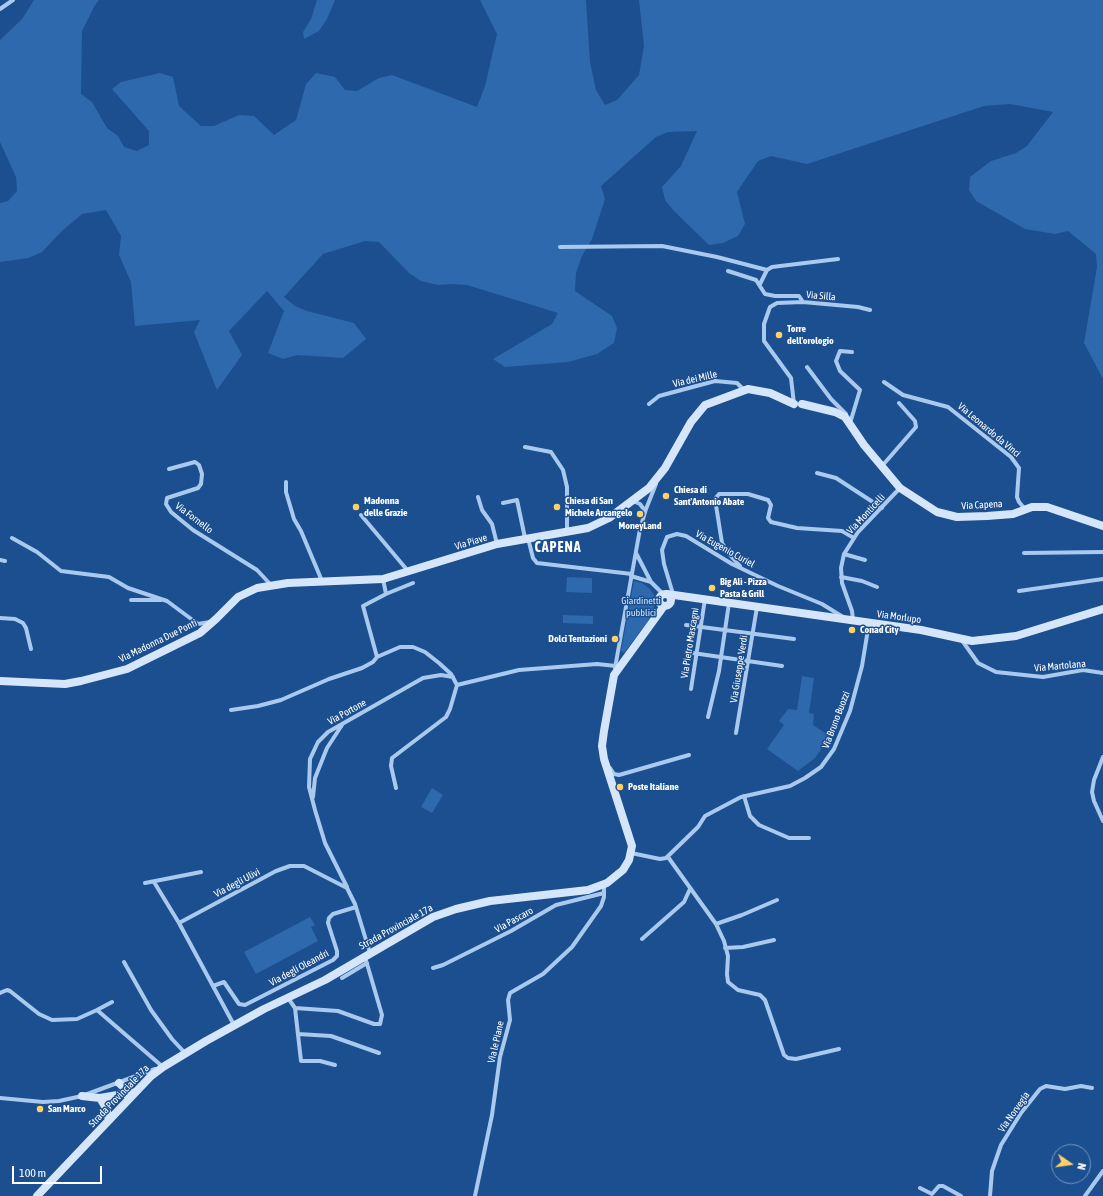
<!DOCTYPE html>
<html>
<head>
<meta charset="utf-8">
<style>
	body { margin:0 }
	#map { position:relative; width:1103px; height:1196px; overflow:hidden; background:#1b4f8f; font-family:"Asap Condensed",sans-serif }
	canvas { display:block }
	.north { position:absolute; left:1051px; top:1144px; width:40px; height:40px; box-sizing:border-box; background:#1b4f8f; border:1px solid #7695bc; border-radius:50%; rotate:103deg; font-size:11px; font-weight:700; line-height:16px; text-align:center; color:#fff }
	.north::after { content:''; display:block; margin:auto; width:14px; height:18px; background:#ffd166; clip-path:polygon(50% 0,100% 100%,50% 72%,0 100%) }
	.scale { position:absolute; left:12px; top:1166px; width:90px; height:18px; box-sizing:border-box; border:2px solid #fff; border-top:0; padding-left:5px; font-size:12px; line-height:14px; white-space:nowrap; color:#fff; -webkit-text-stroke:3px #1b4f8f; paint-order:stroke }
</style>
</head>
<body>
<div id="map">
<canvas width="1103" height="1196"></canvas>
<div class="north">N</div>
<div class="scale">100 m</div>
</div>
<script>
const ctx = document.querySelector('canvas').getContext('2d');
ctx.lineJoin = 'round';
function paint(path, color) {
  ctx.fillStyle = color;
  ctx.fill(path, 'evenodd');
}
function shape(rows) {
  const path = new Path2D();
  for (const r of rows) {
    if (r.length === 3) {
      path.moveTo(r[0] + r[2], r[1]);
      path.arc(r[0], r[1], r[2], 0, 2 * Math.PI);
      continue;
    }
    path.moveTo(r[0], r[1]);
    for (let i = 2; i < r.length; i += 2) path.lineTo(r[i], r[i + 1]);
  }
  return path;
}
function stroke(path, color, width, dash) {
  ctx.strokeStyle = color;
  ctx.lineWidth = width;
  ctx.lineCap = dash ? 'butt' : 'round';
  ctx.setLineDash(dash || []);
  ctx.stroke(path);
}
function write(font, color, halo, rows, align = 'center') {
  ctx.font = font + ' "Asap Condensed",sans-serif';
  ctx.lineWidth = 3;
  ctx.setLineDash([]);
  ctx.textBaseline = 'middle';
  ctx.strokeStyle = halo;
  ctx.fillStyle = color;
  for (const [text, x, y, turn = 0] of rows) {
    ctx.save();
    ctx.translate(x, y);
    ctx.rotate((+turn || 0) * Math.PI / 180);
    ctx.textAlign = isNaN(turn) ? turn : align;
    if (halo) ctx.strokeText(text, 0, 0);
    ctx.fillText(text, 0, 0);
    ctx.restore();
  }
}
paint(shape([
	[34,0,99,0,95,5,82,31,81,94,92,102,107,128,118,136,124,147,137,151,149,145,149,131,112,89,121,82,160,73,173,77,179,106,201,126,214,126,239,115,254,116,274,135,296,120,306,84,316,73,335,77,345,90,357,91,379,78,392,75,477,107,485,86,497,34,480,0,586,0,590,62,596,90,605,105,617,100,639,75,644,46,639,0,1103,0,1103,379,1084,343,1097,267,1096,254,1068,231,1055,234,1025,229,976,201,969,190,970,177,991,161,1016,153,1027,146,1053,112,1010,104,984,106,807,164,771,156,758,161,737,192,745,224,738,236,723,243,709,245,673,210,665,200,662,187,681,166,697,131,668,132,656,137,601,186,605,199,592,239,582,256,576,273,575,291,612,316,617,328,614,343,597,354,568,362,505,367,493,359,552,324,558,313,467,285,451,284,438,285,421,281,409,273,379,242,365,241,323,254,284,297,295,306,307,311,354,323,366,339,343,358,297,355,283,359,268,353,284,311,267,291,229,331,242,355,217,390,194,332,200,320,135,326,131,282,119,255,121,236,106,210,82,214,62,231,42,252,29,258,0,262,0,203,8,201,17,191,16,177,0,142,0,40,22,19],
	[317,0,335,0,327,19,319,31,304,39,303,32,311,19],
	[567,577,592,578,592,593,566,592],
	[634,581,642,583,650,589,654,595,655,604,650,618,624,653,621,651],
	[563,615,593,616,593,624,563,623],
	[802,676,814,678,809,713,814,714,813,725,830,736,815,758,798,771,767,749,784,725,779,721,788,709,797,710],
	[432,788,443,795,432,813,421,807],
	[310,917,315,925,311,927,318,941,256,974,244,952]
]), '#2e69ad');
stroke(shape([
	[0,9,13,0],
	[560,247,662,246,717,257,767,270],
	[728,271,756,280,765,294,775,296,799,296,803,302],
	[760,284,767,270,772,267,838,259],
	[807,367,831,399,846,414],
	[884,382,903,395,948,407,1011,457,1019,468,1017,497,1019,502,1025,509],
	[649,404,659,396,715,381,737,383,744,390],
	[794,404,791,378,764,341,764,324,770,307,777,303,803,302,858,307,870,310],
	[851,420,860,390,840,371,836,361,840,351,852,352],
	[525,447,551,452,563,470,567,487,567,532],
	[882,466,916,427,915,421,899,403],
	[169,469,195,462,199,465,202,474,201,484,198,488,167,498,166,504,171,512,193,530,257,570,271,585],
	[817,473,836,478,882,508],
	[286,482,286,492,294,519,301,531,322,581],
	[478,497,482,510,492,524,497,544],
	[633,501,640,504,645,511],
	[503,503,517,500,525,538],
	[361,515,408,571],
	[12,538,37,552,61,571,109,577,128,588,167,601,198,624,210,622],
	[528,538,533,558,537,563,632,574],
	[636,553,651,582,663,594],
	[1024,553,1103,552],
	[844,554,865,560],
	[0,560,5,561],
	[740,566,729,554,722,543,715,499,719,494,748,494,768,500,771,505,768,518,771,522,797,528,842,531,854,538],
	[631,576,651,582],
	[841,577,862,581,877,587],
	[1019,591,1103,579],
	[386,594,413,583],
	[673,594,664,564,662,550,667,537,677,534,686,536,732,564,778,586,822,604,843,617],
	[131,600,161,600],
	[0,618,15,619,23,623,26,628,31,649],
	[853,620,852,611,842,583,841,568,844,554,858,532,900,488],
	[686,625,794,639],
	[961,639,978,663,996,672,1043,677,1083,670,1103,673],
	[686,652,782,666],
	[377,657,400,647,413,647,425,652,439,663,451,674,457,685,519,670,597,664,616,666],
	[615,668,640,529,646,509,656,484],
	[691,689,705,599],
	[231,710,258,706,281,700,329,679,362,668,373,662,377,657,363,606,386,594,383,579],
	[708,717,719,671,729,603],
	[736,733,757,607],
	[1103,757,1094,780,1092,792,1094,801,1103,821],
	[610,768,614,774,619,775,689,755],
	[396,788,391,766,392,758,446,717,450,709,457,685],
	[744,796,750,816,759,825,789,838,809,838],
	[313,797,315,778,327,748,342,725],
	[631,853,660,859,666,858,698,827,705,816,741,797,790,786,805,778,821,767,834,749,850,711,862,666,869,623],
	[668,857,716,924,742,915,777,900],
	[154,882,179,923],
	[145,883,201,872],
	[347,887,325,843,315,810,309,787,310,759,318,742,328,732,423,678,441,675,453,677],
	[716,924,724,941,728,956,727,974,728,982,738,990,760,995,765,1000,784,1055,788,1058,796,1059,839,1049],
	[642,939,684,902,690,889],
	[725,948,743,947,774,940],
	[124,962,151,1010,172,1039,185,1053],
	[433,968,443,965,511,931,556,905,604,893],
	[342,978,367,963],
	[213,986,224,982,239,1004,245,1005,333,960,337,956,337,951,328,923,329,918,333,914,356,907],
	[0,993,7,990,10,991,39,1014,52,1020,77,1019,97,1010,163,1067],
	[288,998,295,1008,301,1061,320,1061,335,1065],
	[295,1008,338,1011,374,1024,380,1024,382,1015,365,957],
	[97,1010,112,1002],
	[234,1025,179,923,276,871,290,866,304,866,347,888,355,904,370,953],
	[298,1034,331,1036,379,1053],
	[0,1098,43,1102,59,1101,82,1096,155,1069],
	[920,1188,932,1194,939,1186,943,1186,961,1196],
	[475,1196,492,1115,500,1057,510,1020,508,1000,510,993,543,974,572,947,601,906,604,897,604,885],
	[990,1196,992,1171,1001,1145,1021,1113,1040,1089,1046,1086,1065,1089,1081,1086,1092,1088],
	[1085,1196,1103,1171]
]), '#a9c9ee', 4);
stroke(shape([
	[802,404,835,412,845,417,864,445,900,488,937,512,957,517,987,516,1013,514,1032,507,1047,507,1103,526],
	[665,600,6],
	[667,594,921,630,972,641,1016,636,1103,609],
	[0,681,65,684,81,681,127,669,200,633,216,619,238,597,257,588,288,583,383,579,497,544,588,528,609,518,649,488,665,468,691,422,705,405,748,389,770,393,794,404],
	[119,1083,128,1091,129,1098],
	[82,1096,100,1098,106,1108,109,1120],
	[100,1098,135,1092],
	[37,1196,151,1076,163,1067,206,1041,264,1009,325,980,433,917,456,909,490,901,588,890,607,883,623,870,629,860,632,846,604,759,602,746,604,731,614,675,664,606]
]), '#d6e6fa', 8);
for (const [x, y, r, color] of [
	[779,335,4,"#ffd166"],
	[666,496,4,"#ffd166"],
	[356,507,4,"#ffd166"],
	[557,507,4,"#ffd166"],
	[640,514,4,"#ffd166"],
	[712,588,4,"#ffd166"],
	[852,630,4,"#ffd166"],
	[615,639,4,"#ffd166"],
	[620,787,4,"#ffd166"],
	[40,1109,4,"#ffd166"]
]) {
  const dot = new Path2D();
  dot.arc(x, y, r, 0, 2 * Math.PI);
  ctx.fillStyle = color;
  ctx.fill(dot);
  stroke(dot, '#1b4f8f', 1.5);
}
write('10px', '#fff', '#1b4f8f', [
	["Via Silla",821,296,5],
	["Via dei Mille",695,379,-13],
	["Via Leonardo da Vinci",989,430,40],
	["Via Capena",982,505,-3],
	["Via Monticelli",866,514,-47],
	["Via Fornello",194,518,37],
	["Via Piave",471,542,-17],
	["Via Eugenio Curiel",725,549,29],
	["Via Morlupo",899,617,8],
	["Via Madonna Due Ponti",158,641,-26],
	["Via Pietro Mascagni",690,643,-81],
	["Via Martolana",1060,666,-5],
	["Via Giuseppe Verdi",739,669,-81],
	["Via Portone",347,712,-29],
	["Via Bruno Buozzi",836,720,-69],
	["Via degli Ulivi",237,883,-28],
	["Via Pascaro",514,920,-29],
	["Strada Provinciale 17a",396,927,-29],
	["Via degli Oleandri",299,968,-28],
	["Via le Piane",496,1042,-77],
	["Strada Provinciale 17a",119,1096,-46],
	["Via Norvegia",1014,1112,-55]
]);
write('bold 10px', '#fff', '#1b4f8f', [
	["Torre",787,329],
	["dell'orologio",787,341],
	["Chiesa di",674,490],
	["Sant'Antonio Abate",674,502],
	["Madonna",364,501],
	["delle Grazie",364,513],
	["Chiesa di San",565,501],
	["Michele Arcangelo",565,513],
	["MoneyLand",640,526,"center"],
	["Big Alì - Pizza",720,582],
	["Pasta & Grill",720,594],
	["Conad City",860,630],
	["Dolci Tentazioni",607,639,"right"],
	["Poste Italiane",628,787],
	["San Marco",48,1109]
], 'left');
write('10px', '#cfe3fa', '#1b4f8f', [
	["Giardinetti",641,601],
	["pubblici",641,613]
]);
ctx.letterSpacing = '1px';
write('bold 14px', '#fff', '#1b4f8f', [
	["CAPENA",558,548]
]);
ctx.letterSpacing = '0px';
</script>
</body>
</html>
